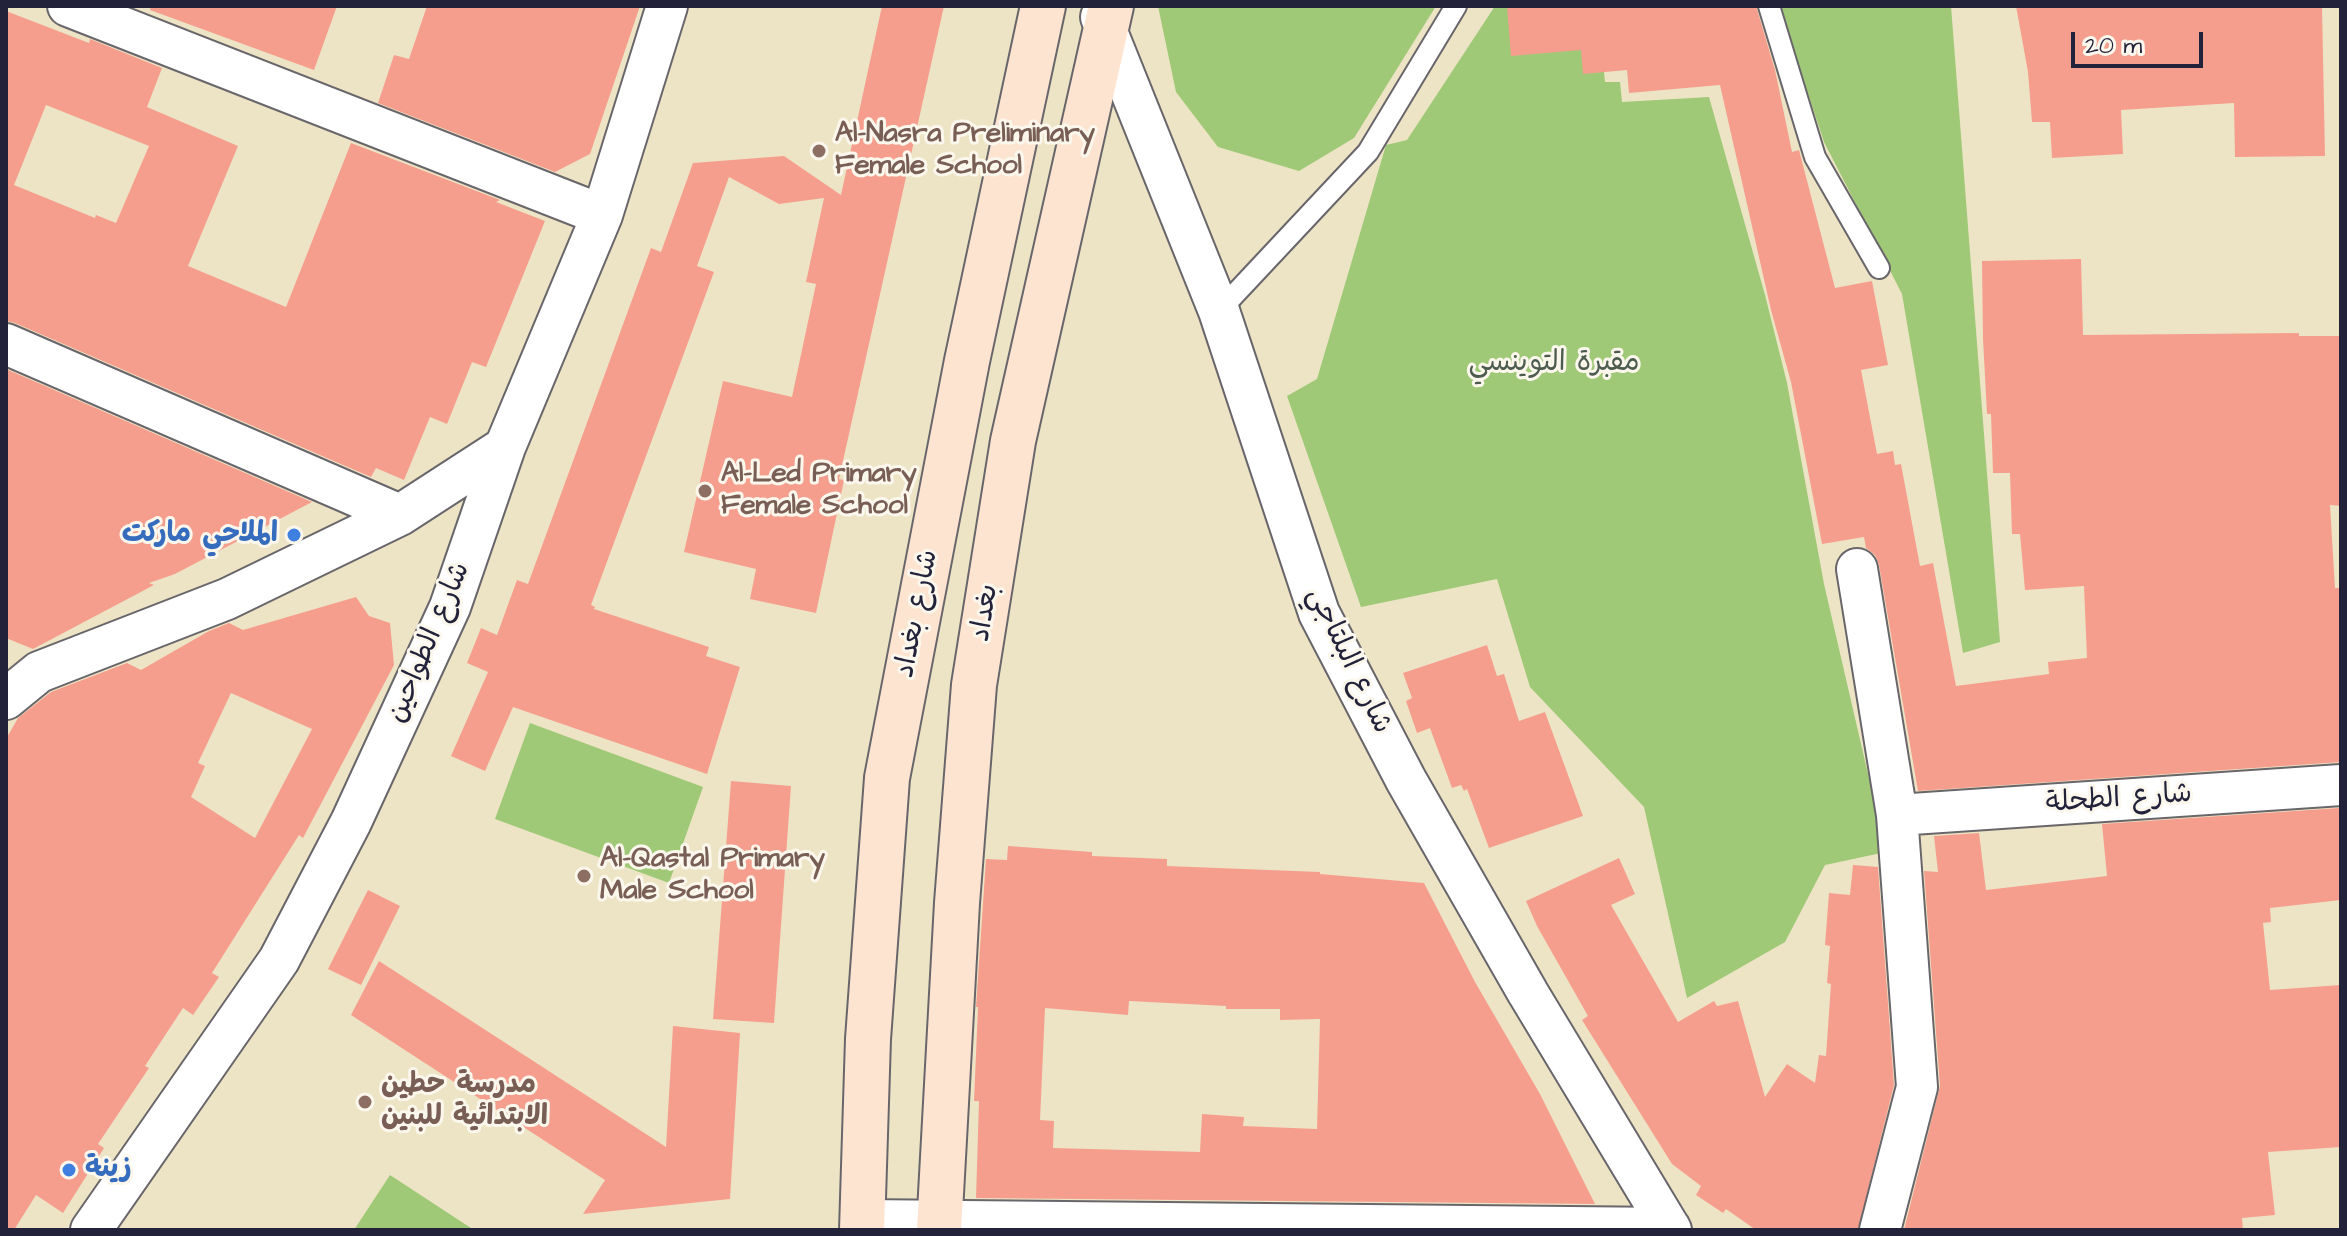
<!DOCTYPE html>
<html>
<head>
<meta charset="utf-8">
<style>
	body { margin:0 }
	#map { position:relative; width:2347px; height:1236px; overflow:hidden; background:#ede4c5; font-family:"Architects Daughter",sans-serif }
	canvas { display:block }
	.frame { position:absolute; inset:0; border:8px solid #22223b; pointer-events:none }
	.scale { position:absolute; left:2071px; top:32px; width:132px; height:36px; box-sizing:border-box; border:4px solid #22223b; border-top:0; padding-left:10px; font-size:24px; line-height:28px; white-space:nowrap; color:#22223b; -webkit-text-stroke:6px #fbf7ec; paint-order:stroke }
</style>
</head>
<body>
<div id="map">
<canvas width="2347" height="1236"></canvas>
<div class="frame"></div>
<div class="scale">20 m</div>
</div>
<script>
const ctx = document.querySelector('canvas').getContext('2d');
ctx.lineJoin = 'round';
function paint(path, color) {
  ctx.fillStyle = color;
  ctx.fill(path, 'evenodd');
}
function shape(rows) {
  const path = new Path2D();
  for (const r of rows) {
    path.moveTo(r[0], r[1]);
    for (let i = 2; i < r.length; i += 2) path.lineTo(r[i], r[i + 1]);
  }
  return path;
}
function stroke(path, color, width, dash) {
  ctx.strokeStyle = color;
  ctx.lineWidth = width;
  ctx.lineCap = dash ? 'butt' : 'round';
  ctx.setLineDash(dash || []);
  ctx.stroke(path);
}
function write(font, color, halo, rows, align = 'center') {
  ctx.font = font + ' "Architects Daughter","Playpen Sans Arabic",sans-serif';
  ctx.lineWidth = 6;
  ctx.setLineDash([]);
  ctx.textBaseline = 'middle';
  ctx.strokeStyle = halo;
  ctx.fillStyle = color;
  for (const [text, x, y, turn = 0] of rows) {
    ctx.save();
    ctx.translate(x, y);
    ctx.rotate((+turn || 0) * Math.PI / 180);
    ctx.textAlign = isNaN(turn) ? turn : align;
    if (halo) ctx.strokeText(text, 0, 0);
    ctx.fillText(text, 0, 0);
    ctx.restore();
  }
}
paint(shape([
	[1158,6,1436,6,1354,138,1299,171,1218,147,1176,92],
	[1495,6,1528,6,1600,33,1605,82,1620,82,1622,102,1709,97,1765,295,1787,383,1824,584,1886,852,1825,865,1785,942,1687,998,1644,807,1530,687,1497,579,1361,607,1287,396,1317,379,1386,145,1407,140],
	[1779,6,1951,6,2000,642,1963,653,1902,294,1824,142],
	[530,723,703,787,669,883,495,819],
	[390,1175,474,1230,354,1230]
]), '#9fc976');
paint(shape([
	[151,6,337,6,314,70,150,10],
	[427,6,640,6,590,154,555,172,378,103,394,55,409,59],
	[882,6,944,6,839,479,844,480,816,613,750,599,756,569,684,552,723,381,792,397,816,284,806,282,824,198,779,204,729,177,697,266,714,272,591,605,595,607,594,609,709,647,706,656,740,667,707,774,513,707,485,771,451,756,488,672,467,663,481,628,497,635,517,580,528,584,651,248,661,252,693,163,784,156,841,195],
	[1507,6,1756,6,1775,70,1792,152,1799,150,1835,288,1872,281,1888,365,1861,370,1877,454,1893,451,1895,465,1901,464,1920,566,1933,563,1956,686,2049,674,2048,662,2087,658,2084,586,2025,590,2020,534,2012,534,2010,473,1993,473,1991,414,1987,414,1983,339,1982,261,2081,259,2083,335,2299,333,2299,336,2341,336,2341,506,2330,505,2335,588,2341,588,2341,762,1918,791,1879,565,1875,555,1866,548,1864,537,1822,544,1791,382,1771,310,1720,85,1629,93,1627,70,1583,74,1581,50,1511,56],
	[2016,6,2322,6,2325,156,2235,157,2234,103,2121,110,2123,154,2052,158,2050,122,2032,122,2028,72],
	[6,11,89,43,90,39,162,68,147,107,238,146,188,266,286,307,351,143,500,200,496,202,545,221,486,367,472,362,447,424,430,417,404,480,376,468,371,477,350,468,15,323,6,321],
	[46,105,149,146,116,223,96,215,95,218,14,185],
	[6,369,312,502,175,574,149,583,154,585,33,649,6,638],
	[356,597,369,616,390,623,394,665,303,838,299,835,212,973,219,977,193,1015,183,1008,145,1066,149,1068,98,1144,104,1148,63,1213,36,1195,14,1230,6,1230,6,739,18,718,51,692,127,663,141,670,209,631,229,623,243,630],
	[231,693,312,729,255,838,191,797,205,766,198,763],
	[1487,645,1497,676,1504,674,1519,721,1545,712,1583,816,1489,848,1467,789,1464,791,1461,785,1452,788,1430,728,1417,733,1406,701,1412,698,1403,673],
	[731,781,791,786,774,1023,713,1019],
	[2339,808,2341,900,2270,908,2271,922,2263,923,2270,990,2341,985,2341,1147,2268,1152,2275,1215,2242,1218,2243,1230,1904,1230,1940,1086,1924,871,1938,872,1934,836,1979,833,1986,890,2107,876,2102,824],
	[1008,846,1092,852,1092,856,1167,859,1167,866,1320,872,1320,874,1424,883,1475,982,1540,1094,1595,1204,976,1198,979,1101,974,1101,978,1007,976,1007,986,859,1007,860],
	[1129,1001,1226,1006,1226,1009,1280,1009,1280,1020,1320,1019,1317,1129,1243,1126,1244,1117,1202,1114,1200,1152,1053,1148,1054,1121,1040,1120,1045,1008,1128,1015],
	[1619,858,1635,894,1611,905,1678,1022,1714,1001,1717,1006,1738,1001,1765,1097,1787,1064,1815,1083,1819,1055,1826,1056,1831,984,1827,983,1830,946,1825,945,1829,893,1850,895,1853,865,1878,867,1894,1085,1858,1230,1756,1230,1726,1209,1723,1213,1696,1195,1701,1186,1672,1164,1582,1020,1588,1016,1537,926,1526,901],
	[368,890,400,906,361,985,328,969],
	[379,961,666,1147,673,1026,740,1033,730,1199,583,1214,605,1180,351,1015]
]), '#f69e8e');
const service = shape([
	[1769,6,1815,157,1879,268],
	[1219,311,1368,152,1456,6]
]);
const minor = shape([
	[68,6,602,215],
	[1101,17,1219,311,1319,613,1406,780,1528,993,1671,1230],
	[6,344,400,515],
	[1857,569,1897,815,1917,1087,1880,1230],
	[6,699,39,672,227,599,400,515,505,447],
	[1897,815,2341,785],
	[862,1220,1670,1228],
	[91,1230,279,960,351,822,450,607,505,447,602,215,667,6]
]);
const secondary = shape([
	[862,1230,868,1039,887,778,967,361,1043,6],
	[939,1230,957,903,974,685,1013,441,1111,6]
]);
stroke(service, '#69666b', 24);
stroke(minor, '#69666b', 44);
stroke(secondary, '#69666b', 48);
stroke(service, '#fff', 20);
stroke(minor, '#fff', 40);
stroke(secondary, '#fde4d1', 44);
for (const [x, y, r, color] of [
	[819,151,8,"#8d6e63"],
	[705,491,8,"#8d6e63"],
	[294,535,8,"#3f7fe0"],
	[584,876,8,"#8d6e63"],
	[365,1102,8,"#8d6e63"],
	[69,1170,8,"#3f7fe0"]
]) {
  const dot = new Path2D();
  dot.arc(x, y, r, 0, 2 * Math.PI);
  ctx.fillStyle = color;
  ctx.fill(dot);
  stroke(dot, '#fbf7ec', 3);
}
write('bold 28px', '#785e54', '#fbf7ec', [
	["Al-Nasra Preliminary",835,135],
	["Female School",835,167],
	["Al-Led Primary",721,475],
	["Female School",721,507],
	["Al-Qastal Primary",600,860],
	["Male School",600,892],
	["مدرسة حطين",381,1086],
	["الابتدائية للبنين",381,1118]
], 'left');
write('28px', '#4e5c50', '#fbf7ec', [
	["مقبرة التوينسي",1554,364]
]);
write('bold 28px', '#366cbe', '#fbf7ec', [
	["الملاحي ماركت",278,535],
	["زينة",85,1170,"left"]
], 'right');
write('28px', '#22223b', '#fbf7ec', [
	["بغداد",986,613,-81],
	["شارع بغداد",918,614,-79],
	["شارع الطواحين",430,643,-67],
	["شارع البلتاجي",1348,661,64],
	["شارع الطحلة",2119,800,-4]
]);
</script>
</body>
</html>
